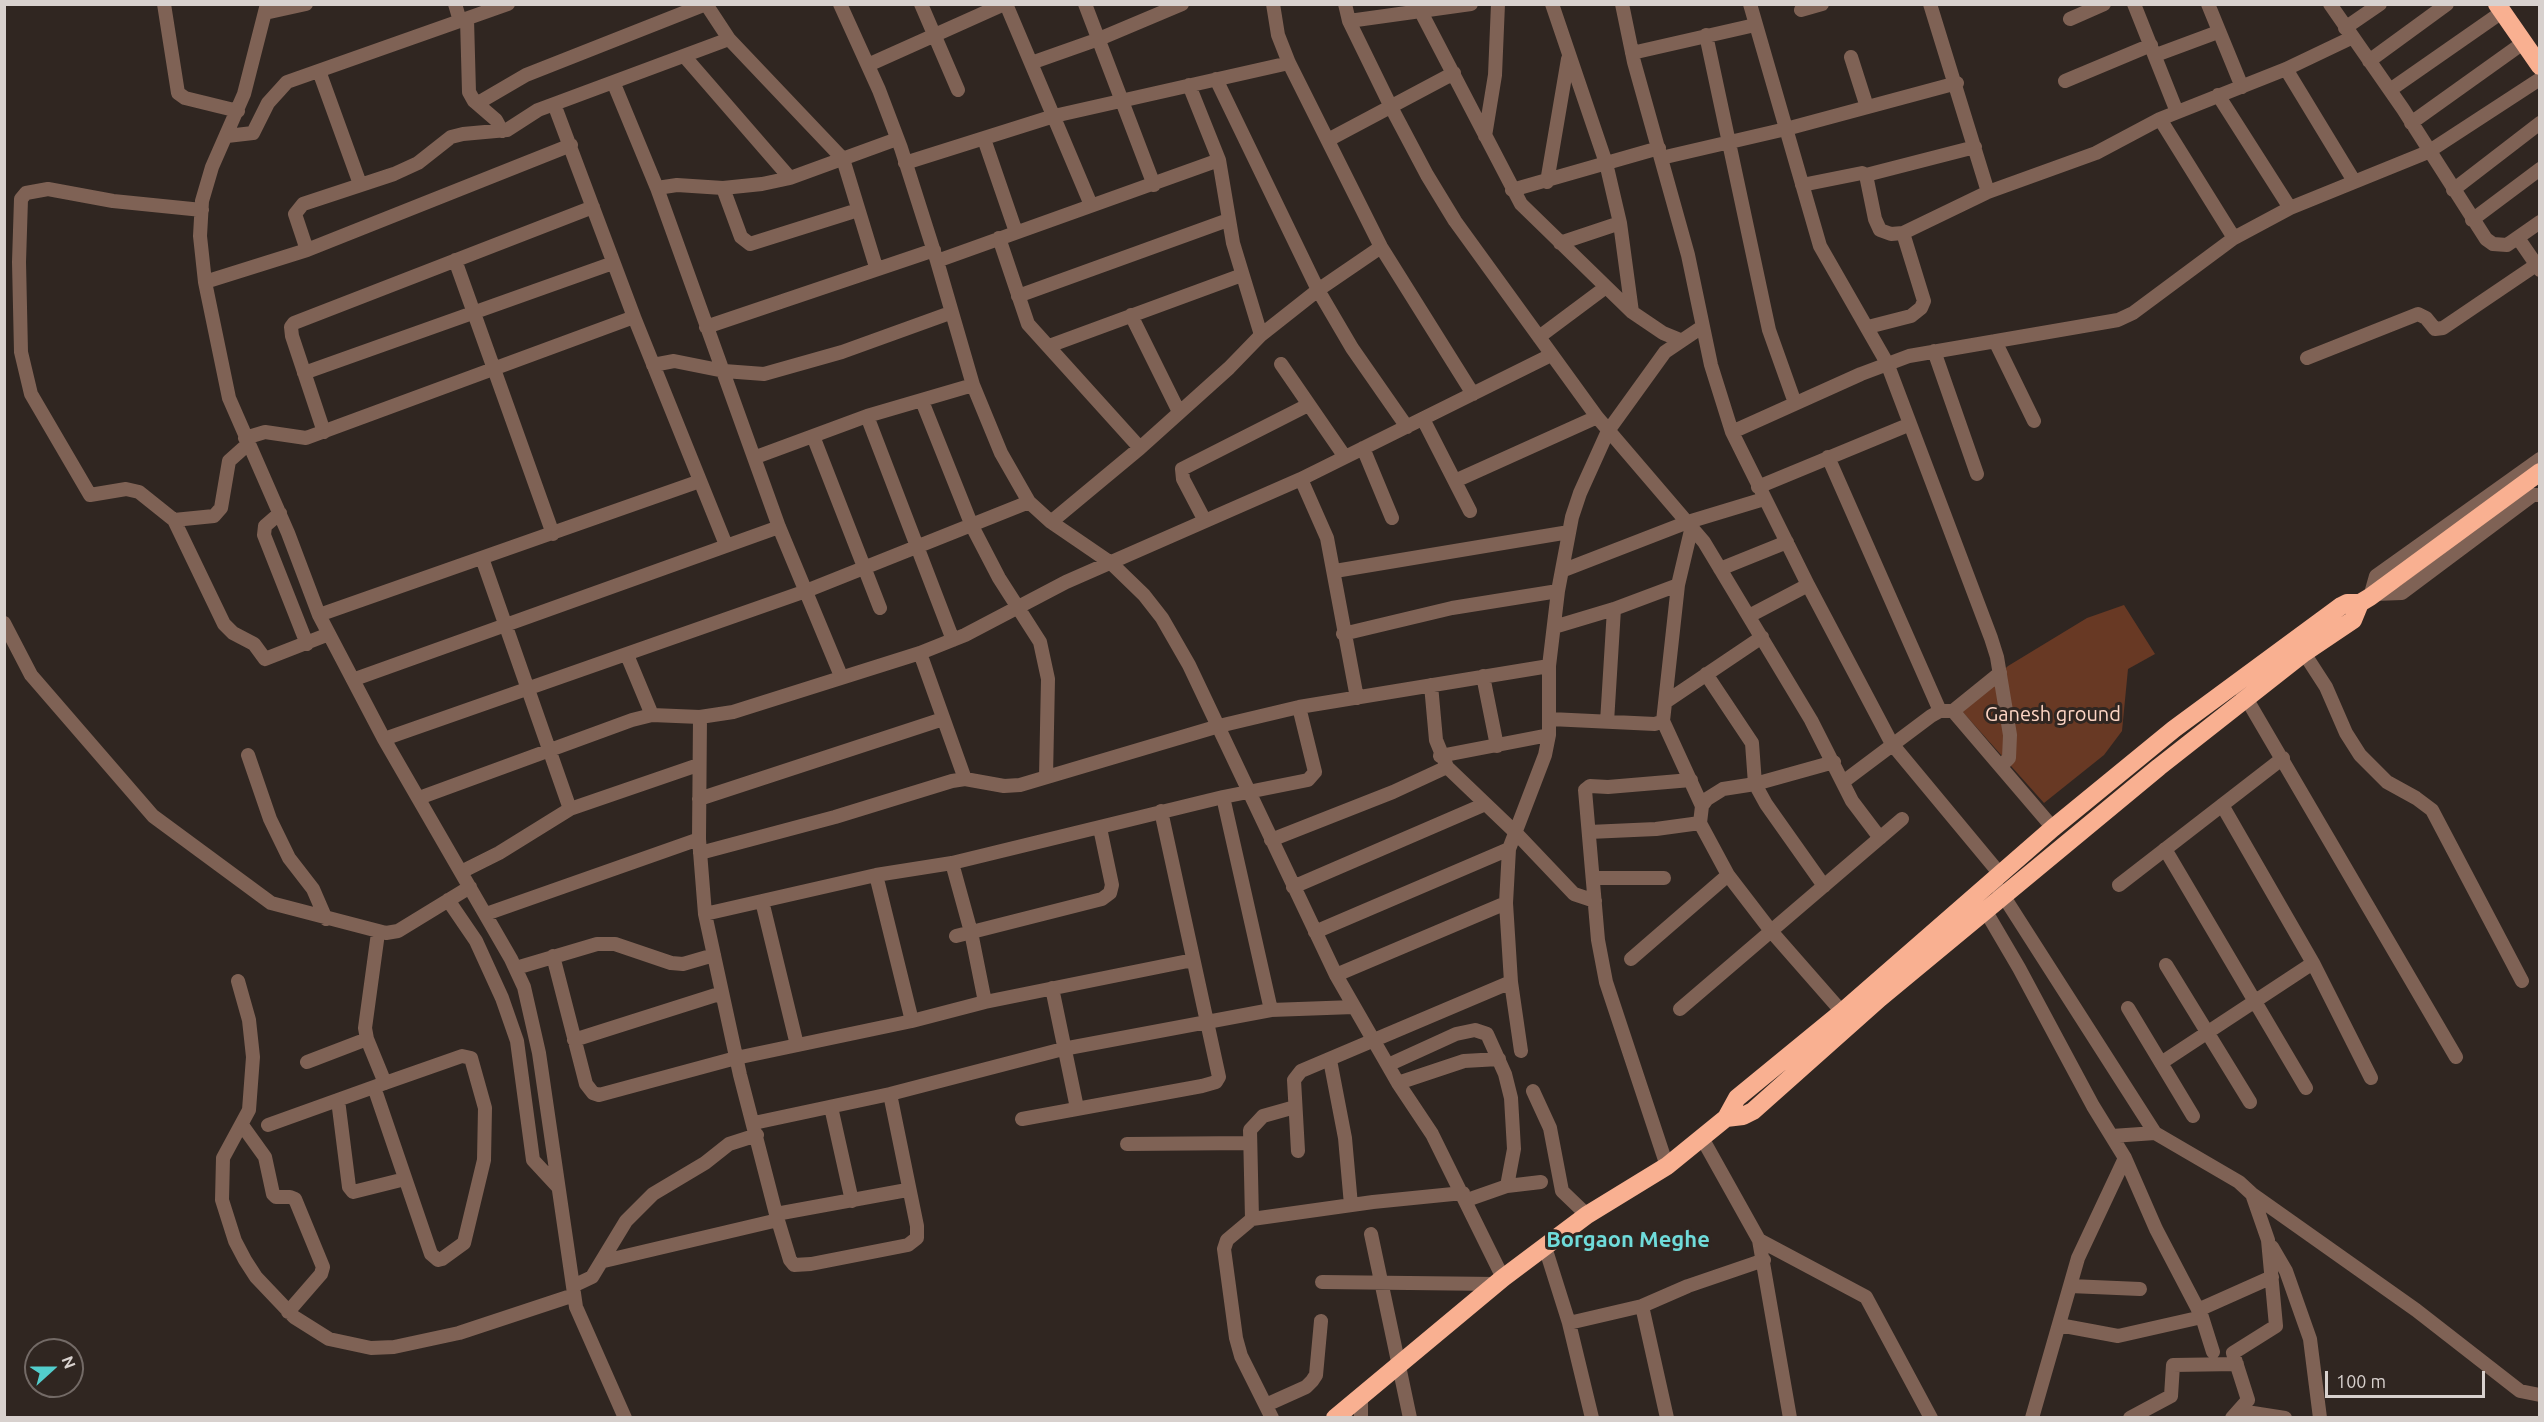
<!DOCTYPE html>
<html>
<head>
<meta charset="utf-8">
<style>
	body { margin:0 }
	#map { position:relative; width:2544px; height:1422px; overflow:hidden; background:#302621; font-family:Ubuntu,sans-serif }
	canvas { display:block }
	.frame { position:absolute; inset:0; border:6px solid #d8d1ce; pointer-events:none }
	.north { position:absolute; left:24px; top:1338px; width:60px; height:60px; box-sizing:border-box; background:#302621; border:2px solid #736a66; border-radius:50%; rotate:69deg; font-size:16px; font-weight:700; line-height:24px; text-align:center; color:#d8d1ce }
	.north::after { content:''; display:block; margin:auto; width:21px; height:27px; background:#52cdcc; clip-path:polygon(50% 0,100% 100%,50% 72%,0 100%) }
	.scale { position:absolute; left:2325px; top:1371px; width:160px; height:27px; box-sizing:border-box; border:3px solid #d8d1ce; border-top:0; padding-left:8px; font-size:18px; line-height:21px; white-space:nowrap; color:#d8d1ce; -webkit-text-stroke:4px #302621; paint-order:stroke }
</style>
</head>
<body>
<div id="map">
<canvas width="2544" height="1422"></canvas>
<div class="frame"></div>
<div class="north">N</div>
<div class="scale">100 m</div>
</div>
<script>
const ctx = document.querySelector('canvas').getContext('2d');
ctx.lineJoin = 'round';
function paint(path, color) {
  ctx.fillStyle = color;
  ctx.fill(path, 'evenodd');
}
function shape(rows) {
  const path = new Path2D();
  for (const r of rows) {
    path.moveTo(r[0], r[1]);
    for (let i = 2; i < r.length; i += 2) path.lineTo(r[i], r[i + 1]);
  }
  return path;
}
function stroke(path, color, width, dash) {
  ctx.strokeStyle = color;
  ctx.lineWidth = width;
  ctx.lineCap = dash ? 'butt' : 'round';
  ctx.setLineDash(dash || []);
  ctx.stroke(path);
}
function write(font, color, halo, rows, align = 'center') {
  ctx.font = font + ' Ubuntu,sans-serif';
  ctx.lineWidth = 6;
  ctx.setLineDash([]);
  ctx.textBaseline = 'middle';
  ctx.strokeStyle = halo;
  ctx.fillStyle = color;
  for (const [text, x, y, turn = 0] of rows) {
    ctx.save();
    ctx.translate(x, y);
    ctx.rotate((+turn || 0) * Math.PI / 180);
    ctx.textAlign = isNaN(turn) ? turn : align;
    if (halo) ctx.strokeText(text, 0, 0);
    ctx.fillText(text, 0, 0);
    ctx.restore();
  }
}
paint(shape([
	[2124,605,2155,654,2128,669,2122,731,2104,755,2044,803,1961,710,2008,666,2087,618]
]), '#683924');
stroke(shape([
	[164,4,178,93,185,98,238,111],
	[267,4,244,94,212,167,202,201,200,236,205,282,229,398,288,533,319,615,384,739,511,959,524,987,539,1053,576,1307,625,1418],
	[455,4,460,21],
	[706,4,729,39,843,159,876,267],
	[840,4,879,90,901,148,937,261,973,385,1001,453,1029,502,1051,522,1111,563,1144,595,1162,618,1189,665,1336,975,1398,1083,1432,1134,1503,1278],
	[921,4,958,90],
	[1006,4,1091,205],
	[1085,4,1154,185],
	[1273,4,1278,35,1289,63,1381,247,1473,394],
	[1345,4,1349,21,1391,107,1427,175,1455,221,1597,417,1704,542,1811,720,1852,801,1880,838],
	[1552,4,1606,163,1620,223,1632,312],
	[1622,4,1634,62,1688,255,1711,365,1732,432,1808,585,1892,744,2000,874],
	[1750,4,1820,246,1887,363,1991,638,1997,657,2010,735,2009,758,2001,766],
	[1930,4,1988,192],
	[2134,4,2177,112],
	[2208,4,2242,87],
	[2330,4,2403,109,2486,239,2493,244,2507,245,2540,222],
	[1420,10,1521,204,1632,312,1663,333,1680,340],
	[1801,10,1822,4],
	[265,13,306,4],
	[467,19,469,92,474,101,496,120,502,131],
	[2070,19,2104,4],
	[1349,21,1471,4],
	[2345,28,2380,4],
	[1706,35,1769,330,1795,403],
	[1632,53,1755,25],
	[2156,55,2218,32],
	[685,57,790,178],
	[1851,57,1867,107],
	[2369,61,2447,4],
	[1031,63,1099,39,1182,4],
	[868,65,1004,4],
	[2286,69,2354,181],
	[319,71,360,184],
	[1216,79,1318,290,1352,348,1407,427],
	[2065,81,2151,45],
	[614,84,657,188,779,527,841,676],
	[1189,85,1219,160,1233,243,1261,335],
	[2390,90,2502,12],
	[2218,95,2290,208],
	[478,103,526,75,706,4],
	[554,104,634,317,726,545],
	[2160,119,2234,238],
	[2411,123,2523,43],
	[227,136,253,133,268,103,287,82,508,4],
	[1485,136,1495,75,1498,4],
	[984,139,1016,232],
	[1328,140,1454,73],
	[1661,158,1786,129,1957,83],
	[905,163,1054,116,1289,63],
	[1866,175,1975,147],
	[1547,182,1568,59],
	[1802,185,1862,173,1866,175,1875,219,1880,230,1891,234,1903,233,1988,192,2096,153,2160,119,2286,69,2351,38],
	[657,188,677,185,723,188,762,184,790,178,897,139],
	[723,188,741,237,750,244,858,210],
	[1512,190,1659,148],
	[2453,190,2540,123],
	[202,210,113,201,48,189,26,193,21,199,19,262,21,352,31,394,90,495,126,489,139,492,174,520,214,516,221,508,229,461,248,444],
	[2472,220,2540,169],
	[999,238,1028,324,1140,448],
	[2518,238,2540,270],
	[1560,243,1620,223],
	[307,250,295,214,303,204,394,174,418,163,451,137,463,134,507,130,538,110,729,39],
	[455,260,553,534],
	[937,261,1219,160],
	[205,282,307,250,571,145],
	[1018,296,1228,220],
	[1131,315,1179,412],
	[706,327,934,250],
	[1868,327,1911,316,1921,308,1924,301,1903,233],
	[1539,337,1606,287],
	[1995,341,2034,421],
	[1049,346,1242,275],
	[1934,351,1977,474],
	[2307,358,2418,314,2426,318,2435,329,2443,328,2536,265],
	[1281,364,1345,457],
	[653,365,674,361,724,371,764,374,842,352,950,313],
	[304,373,613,263],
	[922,401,972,526,999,578,1040,642,1048,679,1046,777],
	[867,416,953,640],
	[1423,419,1470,511],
	[324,432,292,336,291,327,294,323,593,207],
	[1732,432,1861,374,1909,356,2118,320,2133,313,2234,238,2290,208,2428,152,2540,79],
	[813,436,880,608],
	[245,438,265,432,306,438,634,317],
	[1363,448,1392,518],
	[756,457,867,416,973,385],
	[1828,457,1940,711],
	[1301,479,1327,538,1357,698],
	[1455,481,1597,417],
	[1758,487,1908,425],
	[280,513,265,526,264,535,307,644],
	[174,520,224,624,233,633,254,644,265,659,329,634],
	[1205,521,1183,479,1182,469,1308,405],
	[1051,522,1140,448,1229,368,1261,335,1318,290,1381,247],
	[482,558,570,809],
	[1720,569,1787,542],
	[1564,570,1688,522,1764,499],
	[1335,571,1569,532],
	[2374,594,2402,593,2533,495,2540,495],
	[2370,597,2376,576,2540,459],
	[319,615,700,481],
	[1749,616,1808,585],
	[4,623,31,675,153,816,271,903,386,933,398,931,470,887],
	[1554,627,1614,609,1678,585],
	[1343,634,1452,608,1558,591],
	[920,653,965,779],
	[2304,653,2326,687,2346,733,2360,755,2387,782,2416,798,2432,810,2522,981],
	[627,655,652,715],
	[1706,674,1752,743,1755,784,1766,804,1824,886],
	[1483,676,1497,746],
	[355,679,779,527],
	[1431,685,1436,740,1447,767,1516,833,1574,894,1595,901],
	[2242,691,2456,1057],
	[1667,701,1762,637],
	[1953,711,2000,673],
	[700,717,699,839,705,914,740,1075,776,1214,790,1260,794,1265,811,1264,908,1245,917,1238,917,1226,890,1094],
	[1550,719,1655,724,1663,721,1678,585,1692,526],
	[1663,721,1702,806],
	[1607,722,1614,609],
	[384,739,806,591,1029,502],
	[248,755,270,819,289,858,313,889,326,919],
	[1440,756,1549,735],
	[1834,762,1755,784,1723,789,1707,799,1702,806,1700,823,1728,875,1771,931,1842,1012],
	[1843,782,1931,716,1940,711,1953,711,2053,828],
	[1223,797,1271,1010],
	[419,798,632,720,652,715,700,717,733,712,920,653,965,635,1066,582,1301,479,1551,355],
	[699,799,943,719],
	[2222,805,2313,963,2371,1078],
	[1589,832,1656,829,1700,823],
	[1271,840,1393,792,1447,767],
	[2165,849,2306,1088],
	[700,853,835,817,952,781,965,779,1004,786,1020,785,1219,726,1299,707,1549,666],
	[952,863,971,932,985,1002],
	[461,872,499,853,570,809,698,765],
	[876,875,912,1021],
	[1594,878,1664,878],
	[2119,885,2283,758],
	[1293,887,1483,805],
	[1999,889,2155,1133],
	[448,900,476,941,502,998,517,1041,533,1160,558,1187],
	[762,901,797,1045],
	[1985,910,2019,968,2093,1106,2125,1158,2078,1258,2032,1418],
	[486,914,699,839],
	[705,914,876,875,952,863,1223,797,1308,780,1315,772,1299,707],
	[1315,932,1509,849],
	[378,933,365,1028,367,1039,385,1083],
	[956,936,1102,899,1110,893,1112,885,1100,828],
	[553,956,586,1084,593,1093,599,1095,736,1058,912,1021,985,1002,1193,960],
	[1631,959,1728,875],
	[2166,965,2250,1102],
	[516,968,597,944,615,944,671,963,683,964,714,955],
	[1336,975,1506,903],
	[238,981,249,1020,253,1057,249,1110,223,1158,222,1200,235,1241,245,1260,256,1277,294,1317,329,1339,371,1348,394,1347,459,1333,574,1295],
	[1052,988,1077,1108],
	[2128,1008,2193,1116],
	[1680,1009,1902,819],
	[574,1040,722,993],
	[1521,1051,1511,982,1506,903,1509,849,1545,755,1549,735,1549,666,1558,591,1572,517,1580,493,1608,431,1665,352,1702,327],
	[1330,1060,1345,1138,1351,1205],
	[307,1062,367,1039],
	[2161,1063,2313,963],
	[1388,1065,1456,1034,1475,1030,1487,1034,1505,1074,1511,1098,1514,1149,1507,1186],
	[1398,1083,1464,1061,1499,1059],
	[1533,1091,1550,1128,1562,1191,1587,1215],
	[338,1100,349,1187,353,1192,405,1179],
	[831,1107,852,1201],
	[1022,1119,1202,1086,1216,1082,1219,1077,1161,811],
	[754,1123,890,1094,1063,1049,1271,1010,1354,1007],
	[242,1125,265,1157,273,1194,276,1197,290,1197,295,1199,323,1267,321,1274,288,1312],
	[268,1125,385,1083,462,1056,471,1058,485,1108,484,1160,464,1243,442,1259,438,1260,431,1254,374,1087],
	[2112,1136,2155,1133,2239,1182,2252,1194,2268,1240,2276,1326,2233,1353,2248,1400,2232,1418],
	[1702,1138,1759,1240,1790,1418],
	[1127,1144,1250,1143],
	[1298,1151,1294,1080,1301,1071,1511,982],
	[1667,1166,1606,982,1598,940,1585,790,1590,786,1608,787,1691,780],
	[2252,1194,2416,1310,2520,1391,2540,1395],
	[1467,1200,1507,1186,1541,1182],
	[776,1214,907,1190],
	[1252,1219,1250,1130,1263,1116,1295,1107],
	[1371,1234,1410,1418],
	[1759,1240,1866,1297,1931,1418],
	[1545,1247,1569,1323,1592,1418],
	[2272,1247,2286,1271,2310,1339,2320,1418],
	[604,1261,778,1220],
	[1322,1282,1496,1284],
	[573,1286,592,1277,626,1221,653,1194,705,1163,729,1144,757,1135],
	[2070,1286,2140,1289],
	[1642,1306,1667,1418],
	[2198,1310,2272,1277],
	[2202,1317,2213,1352],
	[1569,1323,1642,1306,1688,1286,1764,1260],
	[2059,1325,2118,1336,2202,1317,2156,1229,2125,1158],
	[1361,1397,1361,1418],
	[1266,1405,1306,1387,1312,1381,1316,1375,1321,1321],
	[2240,1411,2285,1418],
	[1272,1418,1241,1356,1236,1338,1224,1249,1227,1240,1252,1219,1373,1202,1463,1193],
	[2130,1418,2171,1396,2173,1365,2237,1364]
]), '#7f6255', 14);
stroke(shape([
	[2497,4,2540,66],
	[1726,1118,1743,1116,1753,1111,1880,998,2159,767,2304,653,2353,620,2360,603],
	[1335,1418,1503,1278,1587,1215,1667,1166,1726,1118,1737,1098,1842,1012,2053,828,2174,729,2341,606,2347,603,2360,603,2370,597,2540,472]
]), '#f9b091', 18);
write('20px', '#fed6c5', '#302621', [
	["Ganesh ground",2053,714]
]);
write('bold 22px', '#6fdbda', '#302621', [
	["Borgaon Meghe",1628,1240]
]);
</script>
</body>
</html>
